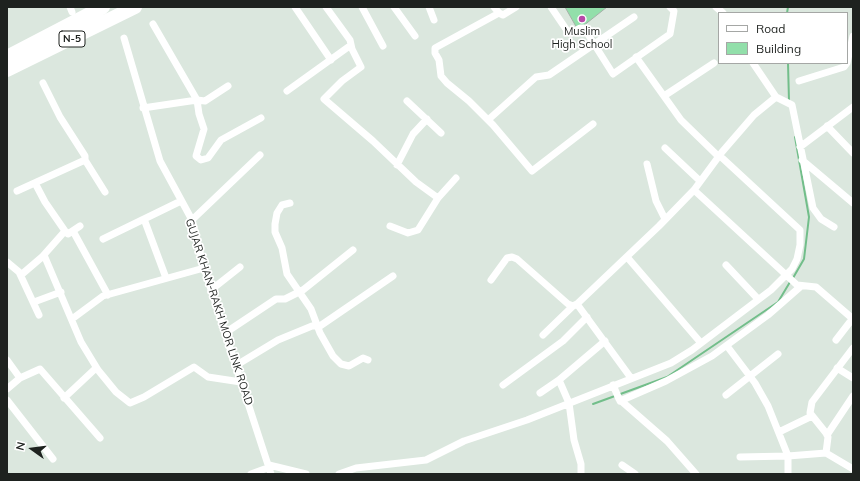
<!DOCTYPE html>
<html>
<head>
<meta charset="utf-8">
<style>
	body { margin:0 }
	#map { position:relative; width:860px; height:481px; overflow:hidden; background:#dbe7de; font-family:Mulish,sans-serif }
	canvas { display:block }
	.frame { position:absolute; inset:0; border:8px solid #1e221f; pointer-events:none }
	.legend { position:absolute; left:718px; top:12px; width:130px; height:52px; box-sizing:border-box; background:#fff; border:1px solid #a5a7a5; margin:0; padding:5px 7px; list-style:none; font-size:12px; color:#1e221f }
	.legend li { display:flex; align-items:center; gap:8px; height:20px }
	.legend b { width:20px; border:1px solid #a5a7a5 }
	.north { position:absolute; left:12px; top:429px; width:40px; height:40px; -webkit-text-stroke:3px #fff; paint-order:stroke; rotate:284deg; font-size:11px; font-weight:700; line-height:16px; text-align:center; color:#1e221f }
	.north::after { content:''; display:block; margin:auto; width:14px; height:18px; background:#1e221f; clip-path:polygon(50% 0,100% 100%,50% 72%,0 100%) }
</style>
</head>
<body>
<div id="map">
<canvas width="860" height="481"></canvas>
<div class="frame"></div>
<ul class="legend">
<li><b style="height:5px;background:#fff"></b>Road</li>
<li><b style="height:11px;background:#92dfaa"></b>Building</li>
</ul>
<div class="north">N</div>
</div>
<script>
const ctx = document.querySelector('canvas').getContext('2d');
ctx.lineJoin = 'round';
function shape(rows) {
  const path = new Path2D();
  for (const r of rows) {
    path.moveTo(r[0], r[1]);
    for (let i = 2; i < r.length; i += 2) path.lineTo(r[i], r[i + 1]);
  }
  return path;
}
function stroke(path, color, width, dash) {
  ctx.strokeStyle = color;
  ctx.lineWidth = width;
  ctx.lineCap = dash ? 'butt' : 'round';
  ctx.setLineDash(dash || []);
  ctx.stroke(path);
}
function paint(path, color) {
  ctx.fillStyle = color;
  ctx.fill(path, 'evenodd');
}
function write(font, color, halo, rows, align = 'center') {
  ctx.font = font + ' Mulish,sans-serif';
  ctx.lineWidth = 3.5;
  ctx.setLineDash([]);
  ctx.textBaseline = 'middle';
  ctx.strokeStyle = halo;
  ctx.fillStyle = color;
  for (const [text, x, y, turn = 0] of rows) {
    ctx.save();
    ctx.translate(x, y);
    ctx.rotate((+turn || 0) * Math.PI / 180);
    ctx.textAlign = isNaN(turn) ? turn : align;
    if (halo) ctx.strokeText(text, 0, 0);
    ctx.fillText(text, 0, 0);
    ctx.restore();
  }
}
stroke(shape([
	[787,13,788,7],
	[788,63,789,101],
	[793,278,804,259,809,217,795,137],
	[593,404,667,377,778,302,790,282]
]), '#72be8a', 2);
const building = shape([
	[565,7,607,7,578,30,565,7]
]);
paint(building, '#92dfaa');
stroke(building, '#a4b0a7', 1);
stroke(shape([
	[70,7,72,12],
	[295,7,331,60],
	[326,7,350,40,352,49,361,67,342,81,324,99,373,141,416,182,438,198],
	[362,7,383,46],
	[394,7,415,36],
	[429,7,434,20],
	[494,7,499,13,503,15,516,7],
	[551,7,568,32,571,33,580,28,584,28,613,74,670,34,674,11,670,7],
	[716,7,723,13],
	[499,13,435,48,435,53,439,60,441,76,447,83,469,101,493,125,532,171,593,124],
	[153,24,197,100,205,101,228,86],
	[124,38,160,161,192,220,204,268,271,474],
	[636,57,681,120,718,156],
	[799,81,844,67,847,63,853,36],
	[287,91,351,45],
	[664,96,714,63],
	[776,97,792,105,813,208,821,219,834,227],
	[407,101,441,133],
	[143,108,197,100,199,114,204,129,196,156,201,160,208,158,221,140,261,118],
	[488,120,536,77,549,75,634,17],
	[827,126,853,153],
	[800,147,853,107],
	[665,148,700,181],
	[85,160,105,192],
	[802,160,853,203],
	[647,164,656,201,665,219],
	[397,165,413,134,427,119],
	[35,183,45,202,65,231,68,234,80,226],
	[694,190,797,285,816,287,853,319],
	[17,191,85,160,85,156,60,117,43,83],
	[290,203,282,205,277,213,275,224,275,232,282,248,287,274,311,309,320,333,333,356,341,364,349,366,363,358,368,360],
	[144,219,166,278],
	[192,220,260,155],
	[390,226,408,233,418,230,438,198,456,178],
	[73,231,108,295],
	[103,239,181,201],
	[44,255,81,342,98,370,116,392,130,403,144,397,194,367,208,377,241,382],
	[627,257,701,343],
	[7,262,19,272,39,315],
	[726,265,758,299],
	[21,275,42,257,65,231],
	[491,280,507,258,512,257,517,259,568,304,573,306],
	[211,290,240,267],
	[34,302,61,292],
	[577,304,631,378],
	[72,319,103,296,204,268],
	[225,333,276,299,285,299,303,290,353,250],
	[543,335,573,306,577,304,659,226,694,190,722,152,754,115,776,97,753,63],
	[836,340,853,318],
	[727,346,755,383,768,406,788,456,788,474],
	[7,360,20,378,7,389],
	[235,366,278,340,312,326,320,326,393,276],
	[837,368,853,378],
	[20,378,40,369,100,438],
	[559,380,569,403,574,440,581,464,581,474],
	[503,385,563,341,587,317],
	[613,385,619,399,667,441,696,474],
	[540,393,559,380,605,341],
	[726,395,778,354],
	[64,398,96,368],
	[7,400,53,459],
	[620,401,666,381,712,356,768,315,800,287],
	[779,432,812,416],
	[827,435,853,396],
	[826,453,853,469],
	[740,457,788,456,826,453,828,437,826,433,810,413,812,402,853,348],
	[269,465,306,474],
	[622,465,635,474],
	[251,474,270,467],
	[339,474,356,468,426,460,464,441,527,420,671,363,692,350,771,290,792,269,797,259,800,245,800,230,719,155]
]), '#fff', 7);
stroke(shape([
	[7,57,103,7],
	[7,70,135,7]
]), '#fff', 14);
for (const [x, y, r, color] of [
	[582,19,4,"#b749a8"]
]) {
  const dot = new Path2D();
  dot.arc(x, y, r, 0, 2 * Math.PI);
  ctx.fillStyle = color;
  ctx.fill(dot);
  stroke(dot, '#fff', 1.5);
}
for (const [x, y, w] of [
	[72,39,26]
]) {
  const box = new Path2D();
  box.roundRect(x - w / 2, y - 8, w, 16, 3);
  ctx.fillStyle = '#fff';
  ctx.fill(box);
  stroke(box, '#1e221f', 1);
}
write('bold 10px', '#1e221f', null, [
	["N-5",72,39]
]);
write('11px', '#1e221f', '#fff', [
	["Muslim",582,32],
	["High School",582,45]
]);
write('11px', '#1e221f', '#fff', [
	["GUJAR KHAN-RAKH MOR LINK ROAD",219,312,72]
]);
</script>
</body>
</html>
